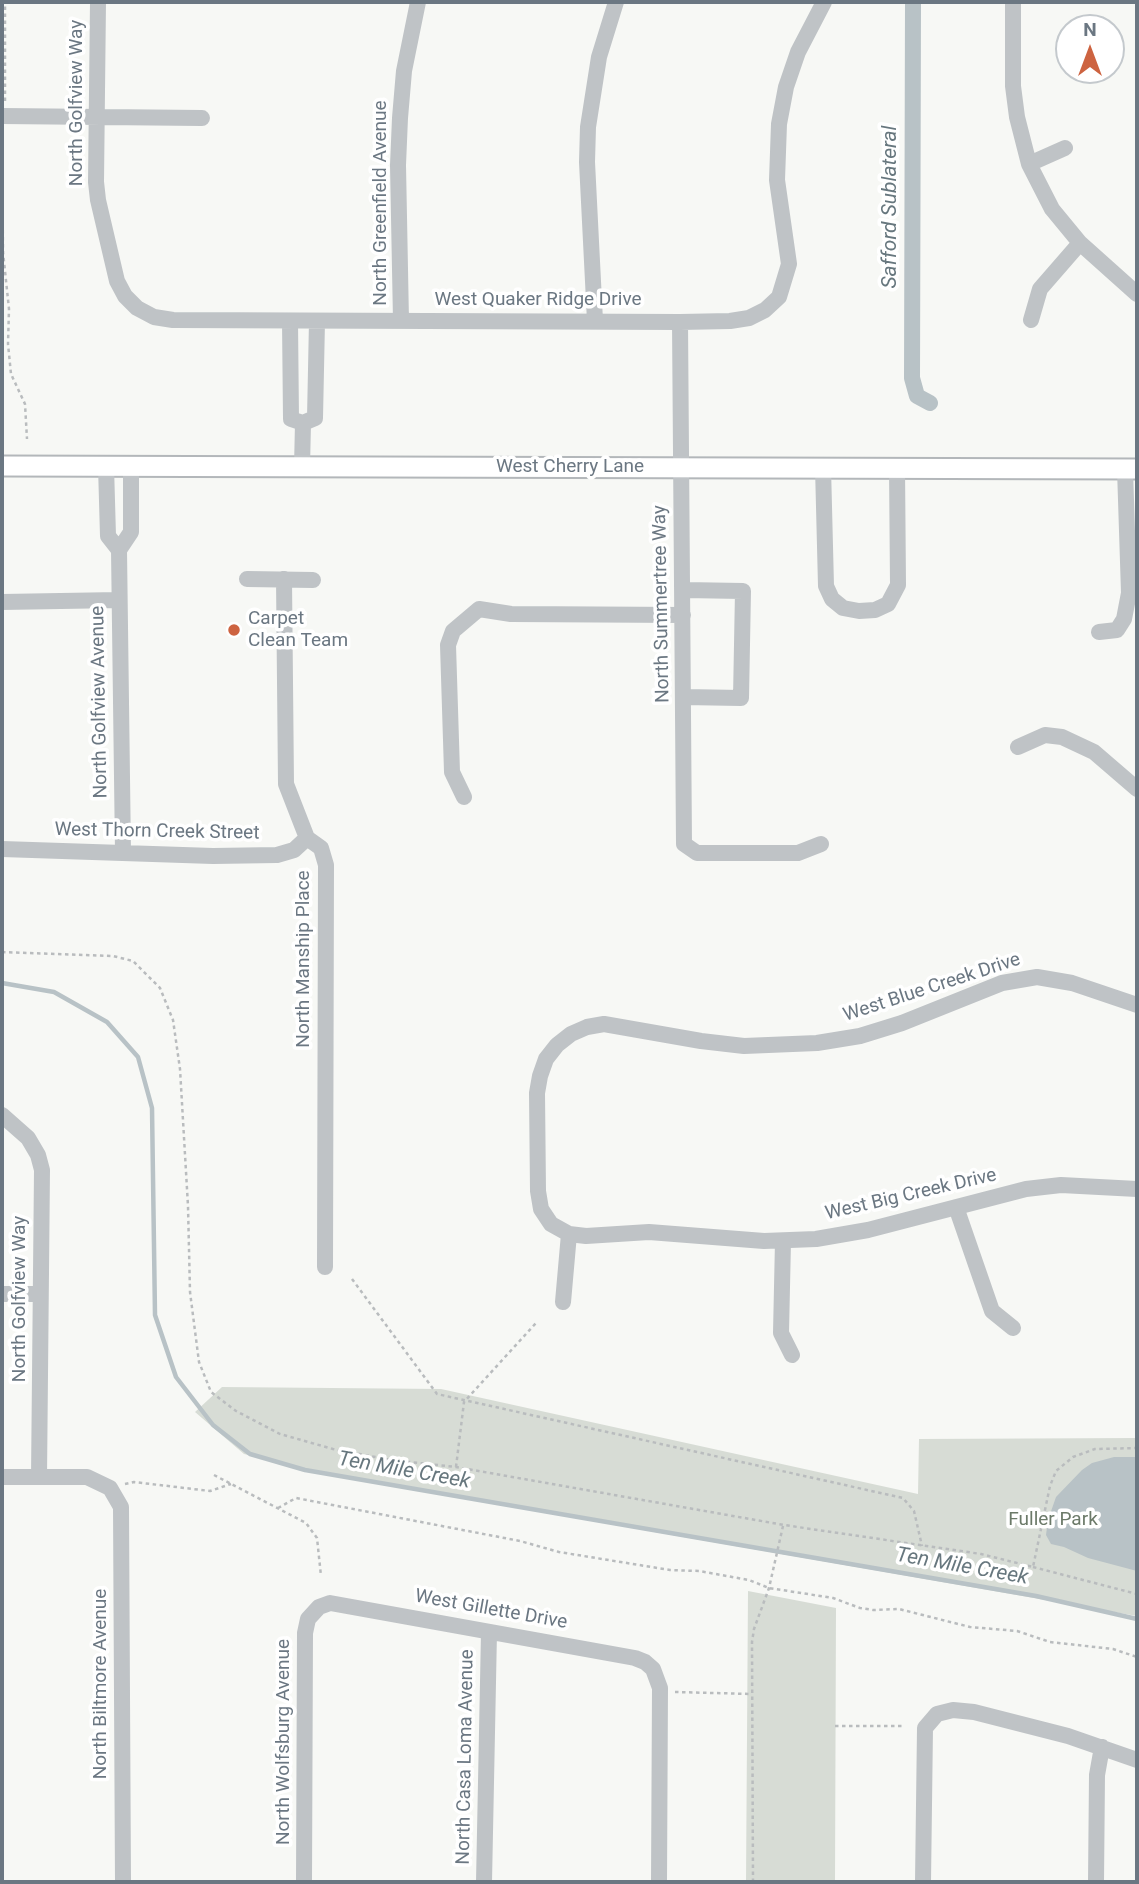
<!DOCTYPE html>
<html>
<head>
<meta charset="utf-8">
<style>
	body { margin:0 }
	#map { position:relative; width:1139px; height:1884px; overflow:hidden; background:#f7f8f5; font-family:Roboto,sans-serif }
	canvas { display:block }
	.frame { position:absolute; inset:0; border:4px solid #6b7782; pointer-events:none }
	.north { position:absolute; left:1055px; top:14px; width:70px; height:70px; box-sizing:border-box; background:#fff; border:2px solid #c4c9cd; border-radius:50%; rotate:0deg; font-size:19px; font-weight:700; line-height:28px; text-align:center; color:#6b7782 }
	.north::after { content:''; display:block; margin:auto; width:24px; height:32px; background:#cd6340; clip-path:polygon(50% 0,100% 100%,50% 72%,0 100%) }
</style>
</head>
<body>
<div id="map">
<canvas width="1139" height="1884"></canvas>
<div class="frame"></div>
<div class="north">N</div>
</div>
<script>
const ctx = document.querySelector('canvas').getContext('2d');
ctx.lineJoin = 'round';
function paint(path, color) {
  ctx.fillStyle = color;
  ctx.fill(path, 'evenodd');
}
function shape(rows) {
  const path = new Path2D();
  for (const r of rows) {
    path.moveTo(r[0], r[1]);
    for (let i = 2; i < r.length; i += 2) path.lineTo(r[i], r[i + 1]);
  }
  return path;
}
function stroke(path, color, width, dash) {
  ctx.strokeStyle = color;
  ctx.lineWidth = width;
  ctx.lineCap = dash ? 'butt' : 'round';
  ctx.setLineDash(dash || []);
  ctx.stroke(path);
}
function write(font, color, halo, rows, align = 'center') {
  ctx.font = font + ' Roboto,sans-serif';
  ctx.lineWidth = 7;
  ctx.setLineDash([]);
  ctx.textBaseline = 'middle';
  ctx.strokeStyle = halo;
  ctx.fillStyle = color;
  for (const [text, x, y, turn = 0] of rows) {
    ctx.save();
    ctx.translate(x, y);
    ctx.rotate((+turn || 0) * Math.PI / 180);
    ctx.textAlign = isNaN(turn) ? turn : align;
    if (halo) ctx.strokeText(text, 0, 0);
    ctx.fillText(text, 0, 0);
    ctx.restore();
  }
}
paint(shape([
	[222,1387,441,1389,918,1494,919,1439,1137,1438,1137,1616,351,1479,244,1454,195,1412],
	[748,1591,836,1608,835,1880,906,1880,906,1882,746,1882]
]), '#d7dcd5');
paint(shape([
	[1114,1457,1137,1457,1137,1571,1088,1558,1064,1547,1051,1544,1046,1535,1048,1520,1056,1497,1082,1470,1092,1463]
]), '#b8c2c6');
stroke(shape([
	[2,983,54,992,107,1022,138,1057,152,1108,155,1315,176,1377,213,1425,250,1454,305,1470,1036,1596,1137,1619]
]), '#b8c2c6', 4.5);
stroke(shape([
	[913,2,912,378,917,396,930,403]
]), '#b8c2c6', 16);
const major = shape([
	[2,466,1137,469]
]);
stroke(major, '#b3b7ba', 23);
stroke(shape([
	[5,101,5,2],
	[2,146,3,252,9,309,8,344,11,374,25,404,27,439],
	[2,952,113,956,133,961,160,988,173,1020,180,1069,188,1206,190,1292,199,1362,211,1392,236,1411,280,1434,333,1449,391,1460,456,1467,784,1525,981,1554,1033,1567,1050,1486,1056,1471,1073,1457,1095,1449,1137,1448],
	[352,1279,437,1394,903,1498,914,1511,922,1546],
	[456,1467,464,1402,536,1323],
	[214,1475,306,1523,317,1538,321,1576],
	[125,1484,134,1482,210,1491,231,1484],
	[278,1508,296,1498,520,1541,559,1552,670,1570,699,1571,749,1580,769,1588,833,1598,860,1608,873,1610,899,1609,970,1627,1017,1631,1050,1642,1113,1649,1137,1657],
	[1033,1567,1137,1594],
	[675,1692,752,1694],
	[835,1726,903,1726],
	[753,1882,752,1642,754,1629,769,1588,783,1526]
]), '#b9bcbe', 2.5, [3.5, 3.5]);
stroke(shape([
	[98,2,96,182,98,200,117,281,125,296,137,308,154,317,173,320,680,322,730,321,749,318,765,310,779,297,789,264,777,180,779,124,786,87,798,52,824,2],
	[1013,2,1013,86,1017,117,1029,164,1052,209,1080,243,1137,294],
	[2,116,202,118],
	[1029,164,1065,148],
	[1031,320,1040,289,1080,243],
	[290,321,291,419,303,423,315,418,317,321],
	[401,321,398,165,400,118,404,71,418,2],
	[595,321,587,162,588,127,599,57,616,2],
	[680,322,684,844,697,853,798,853,821,844],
	[106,466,108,536,119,550,131,532,131,466],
	[302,467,303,423],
	[823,467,826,586,832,599,843,608,859,611,875,610,888,604,898,585,897,467],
	[119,550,123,853],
	[247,579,313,580],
	[284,579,286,784,307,838,321,848,326,865,325,1267],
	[684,590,743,591,741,698,684,697],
	[2,602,119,600],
	[1099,632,1117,630,1124,619,1129,593,1125,469],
	[1018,747,1045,735,1062,737,1094,752,1137,789],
	[464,797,452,772,448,645,453,631,479,609,511,614,683,615],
	[2,849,213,856,277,855,294,850,307,838],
	[1137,1005,1072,983,1037,977,1002,983,902,1023,860,1036,817,1043,744,1046,701,1041,604,1024,587,1027,571,1034,557,1045,546,1059,540,1076,537,1093,538,1191,541,1209,551,1224,569,1234,586,1236,649,1232,764,1241,816,1239,868,1230,1026,1189,1061,1185,1137,1189],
	[2,1115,28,1138,38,1155,42,1170,39,1477],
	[956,1207,992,1311,1013,1328],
	[783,1241,781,1333,792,1355],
	[2,1294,40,1294],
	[563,1302,569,1234],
	[2,1477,87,1477,110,1488,121,1507,123,1882],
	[304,1882,305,1633,308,1619,319,1607,330,1603,635,1658,645,1662,653,1669,660,1688,659,1882],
	[484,1882,489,1632],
	[923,1882,925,1728,937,1714,953,1710,974,1712,1068,1736,1137,1760],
	[1096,1882,1097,1775,1102,1747]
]), '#bfc3c6', 16);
stroke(major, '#fff', 19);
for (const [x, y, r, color] of [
	[234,630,7,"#cd6340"]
]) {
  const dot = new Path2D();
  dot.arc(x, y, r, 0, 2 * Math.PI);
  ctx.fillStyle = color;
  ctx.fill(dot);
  stroke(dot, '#fff', 2.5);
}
write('19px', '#6b7782', '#fff', [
	["North Golfview Way",77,103,-90],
	["North Greenfield Avenue",381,203,-90],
	["West Quaker Ridge Drive",538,300],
	["West Cherry Lane",570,467],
	["North Summertree Way",662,604,-91],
	["North Golfview Avenue",100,702,-91],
	["West Thorn Creek Street",157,832,1],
	["North Manship Place",304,959,-90],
	["West Blue Creek Drive",932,988,-18],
	["West Big Creek Drive",911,1195,-13],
	["North Golfview Way",20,1299,-90],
	["West Gillette Drive",491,1610,10],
	["North Biltmore Avenue",101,1684,-90],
	["North Wolfsburg Avenue",284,1742,-90],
	["North Casa Loma Avenue",466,1757,-89]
]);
write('19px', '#6b7782', '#fff', [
	["Carpet",248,619],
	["Clean Team",248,641]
], 'left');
write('19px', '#6c7a69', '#fff', [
	["Fuller Park",1053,1520]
]);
write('italic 21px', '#67777e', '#fff', [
	["Safford Sublateral",891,207,-90],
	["Ten Mile Creek",404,1471,10],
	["Ten Mile Creek",962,1567,10]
]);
</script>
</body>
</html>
